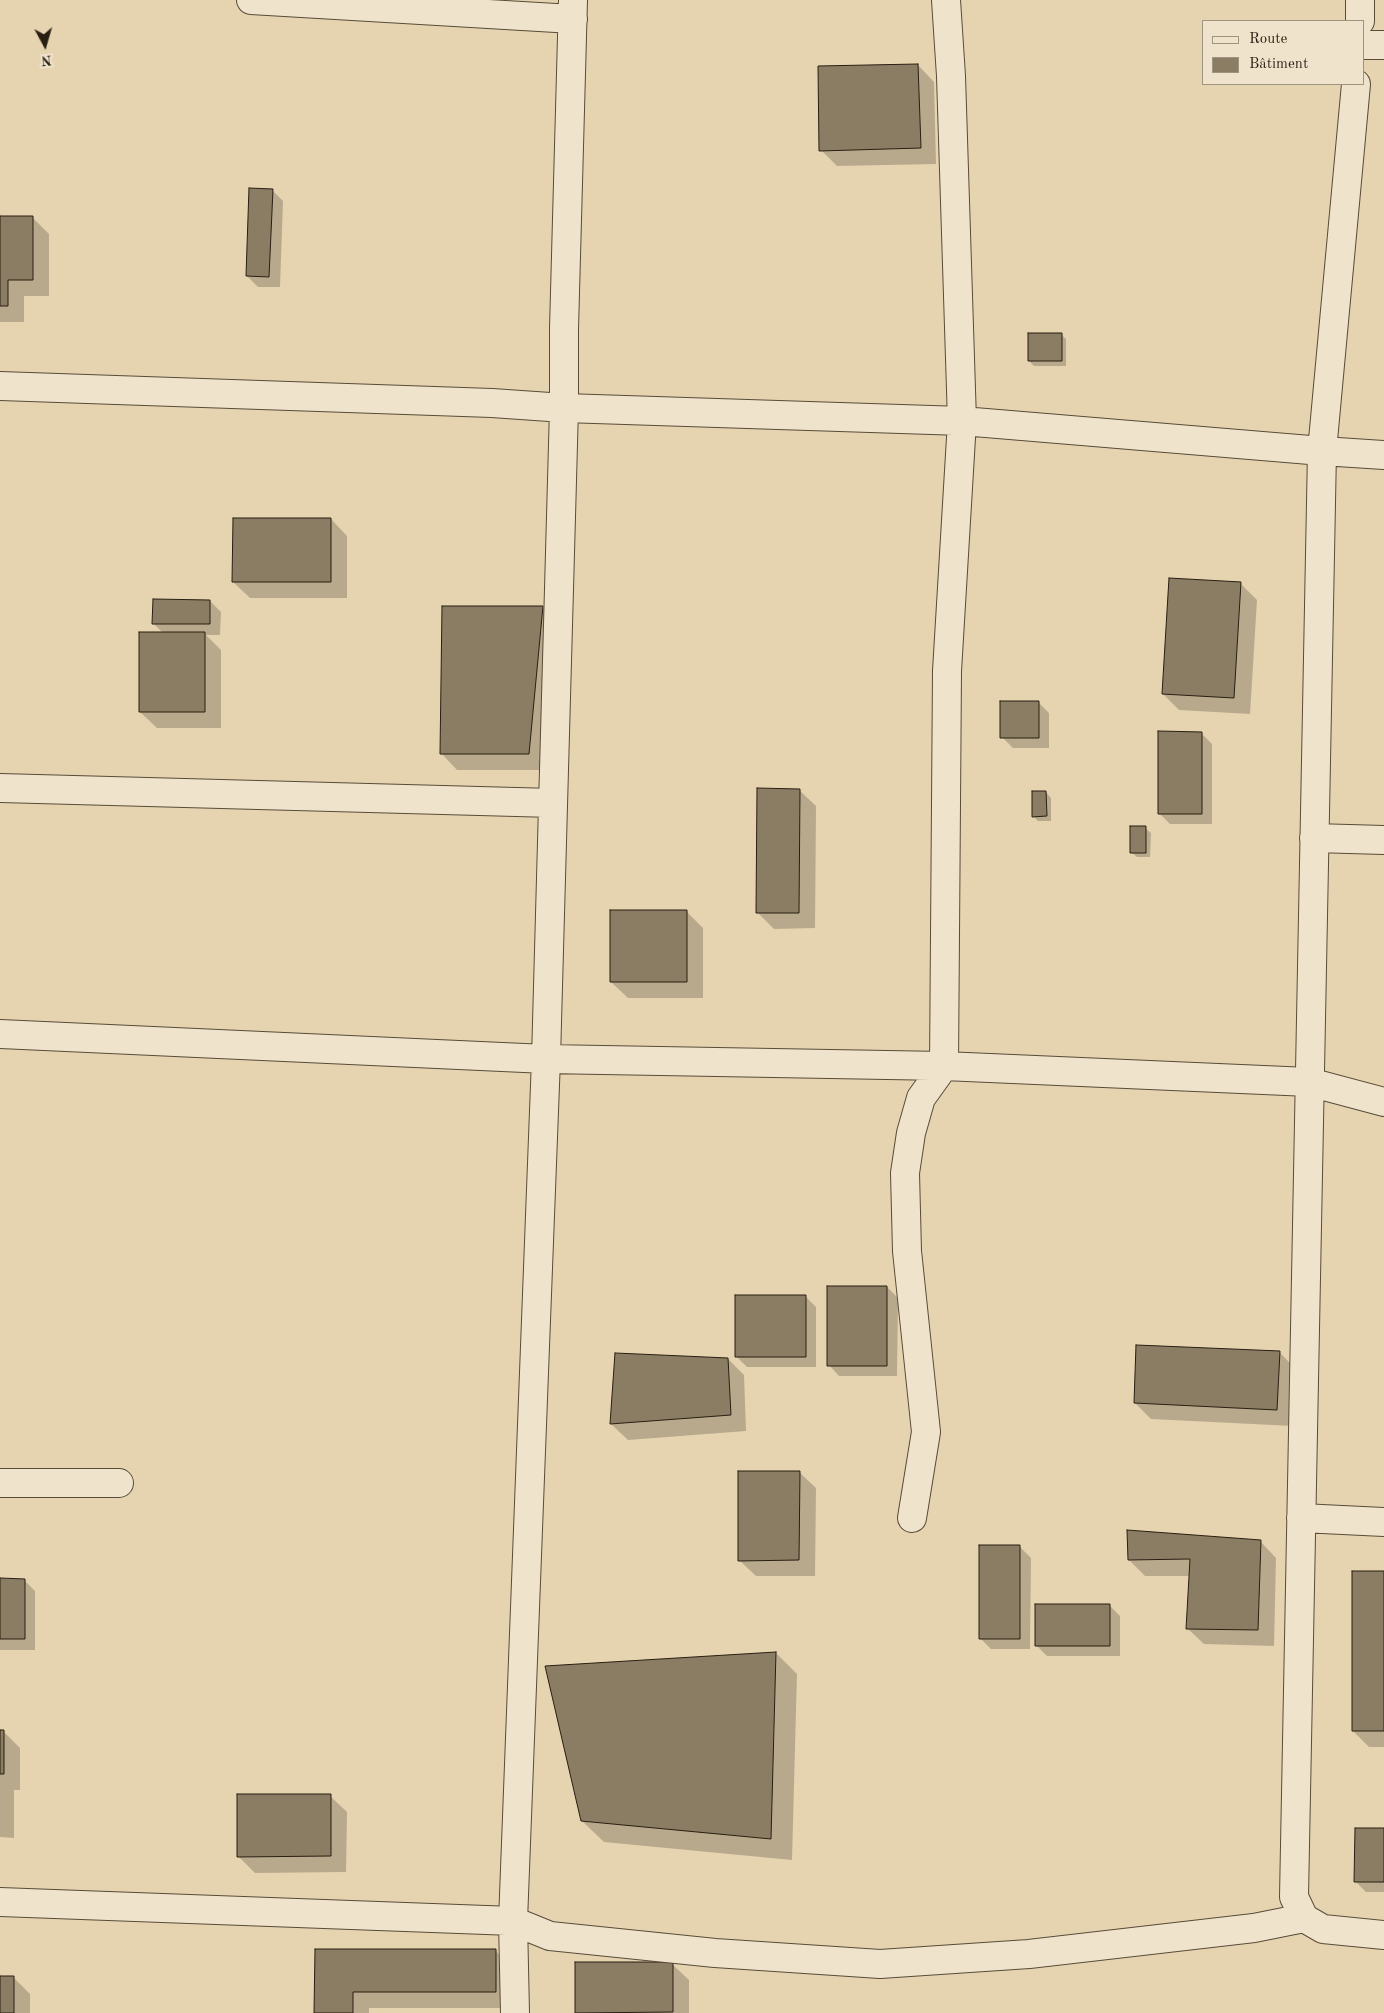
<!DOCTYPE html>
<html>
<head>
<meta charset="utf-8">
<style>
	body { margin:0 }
	#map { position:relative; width:1384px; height:2013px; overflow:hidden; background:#e6d4b1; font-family:"Old Standard TT",serif }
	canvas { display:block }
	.legend { position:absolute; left:1202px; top:20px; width:162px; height:65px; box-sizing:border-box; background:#efe3cc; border:1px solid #9f9481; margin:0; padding:6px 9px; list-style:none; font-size:15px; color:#281e11 }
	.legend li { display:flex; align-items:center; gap:10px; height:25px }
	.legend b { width:25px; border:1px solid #9f9481 }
	.north { position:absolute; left:20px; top:20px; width:50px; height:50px; -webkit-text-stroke:4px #efe3cc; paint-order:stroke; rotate:174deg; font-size:14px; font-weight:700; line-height:20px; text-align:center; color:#281e11 }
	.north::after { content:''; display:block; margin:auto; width:18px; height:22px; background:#281e11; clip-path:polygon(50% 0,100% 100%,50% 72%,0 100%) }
</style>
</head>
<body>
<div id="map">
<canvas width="1384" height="2013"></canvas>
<ul class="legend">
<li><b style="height:6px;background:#efe3cc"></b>Route</li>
<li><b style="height:14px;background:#8b7d64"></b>Bâtiment</li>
</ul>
<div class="north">N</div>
</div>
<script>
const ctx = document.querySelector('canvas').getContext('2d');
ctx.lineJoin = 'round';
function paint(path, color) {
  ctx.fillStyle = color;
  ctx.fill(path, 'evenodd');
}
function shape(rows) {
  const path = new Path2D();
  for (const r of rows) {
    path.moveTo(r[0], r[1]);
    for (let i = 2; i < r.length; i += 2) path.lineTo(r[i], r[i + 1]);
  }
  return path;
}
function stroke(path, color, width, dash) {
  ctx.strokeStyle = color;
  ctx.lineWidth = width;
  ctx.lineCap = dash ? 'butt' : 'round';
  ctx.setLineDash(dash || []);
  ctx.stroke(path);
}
paint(shape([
	[918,65,934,82,936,164,837,166,821,150],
	[272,190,283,201,280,287,258,287,247,276],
	[0,217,32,217,49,234,49,296,24,296,24,322,0,322],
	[1061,334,1066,339,1066,366,1034,366,1029,361],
	[331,519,347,536,347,598,250,598,233,582],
	[1241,584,1257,600,1250,714,1179,710,1163,694],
	[210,601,221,612,220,635,206,635,221,650,221,728,157,728,140,712,164,634,154,624],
	[543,608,559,624,545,770,457,770,441,753],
	[1038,702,1049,713,1049,748,1013,748,1002,737],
	[1201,733,1212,744,1212,824,1170,824,1159,813],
	[799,790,816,806,815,928,774,929,757,912],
	[1046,792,1051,798,1051,821,1038,821,1033,816],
	[1145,828,1151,833,1150,857,1137,857,1131,852],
	[687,912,703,928,703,998,628,998,611,982],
	[887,1287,898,1298,897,1376,839,1376,829,1365],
	[805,1296,816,1307,816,1367,747,1367,736,1356],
	[1279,1352,1296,1369,1293,1426,1151,1419,1135,1403],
	[728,1359,744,1375,746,1431,628,1440,611,1424],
	[799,1472,816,1488,815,1576,756,1576,739,1560],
	[1260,1541,1276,1558,1274,1646,1204,1644,1187,1628,1191,1576,1145,1576,1129,1560],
	[1020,1547,1031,1558,1030,1649,991,1649,980,1638],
	[1384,1572,1384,1747,1369,1747,1353,1731],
	[0,1580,24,1580,35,1591,35,1650,0,1650],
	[1109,1605,1120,1616,1120,1656,1047,1656,1036,1645],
	[776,1653,797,1674,792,1860,604,1842,582,1821],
	[0,1731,3,1731,20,1748,20,1790,14,1790,14,1838,0,1837],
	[330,1796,347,1812,346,1872,255,1873,238,1856],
	[1384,1829,1384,1892,1366,1892,1355,1881],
	[495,1950,511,1967,511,2008,369,2008,369,2013,315,2013,316,1951],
	[576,1963,672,1964,689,1980,689,2013,576,2013],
	[0,1978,14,1978,30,1994,30,2013,0,2013]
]), '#0003');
const building = shape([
	[918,64,921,148,819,151,818,66,918,64],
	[249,188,273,189,269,277,246,276,249,188],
	[0,216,33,216,33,280,8,280,8,306,0,306,0,216],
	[1028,333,1062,333,1062,361,1028,361,1028,333],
	[233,518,331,518,331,582,232,582,233,518],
	[1169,578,1241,582,1234,698,1162,694,1169,578],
	[153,599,210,600,210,624,152,624,153,599],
	[442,606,543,606,529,754,440,754,442,606],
	[139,632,205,632,205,712,139,712,139,632],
	[1000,701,1039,701,1039,738,1000,738,1000,701],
	[1158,731,1202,732,1202,814,1158,814,1158,731],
	[757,788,800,789,799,913,756,913,757,788],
	[1032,791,1046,791,1047,816,1032,817,1032,791],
	[1130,826,1146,826,1146,853,1130,853,1130,826],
	[610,910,687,910,687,982,610,982,610,910],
	[827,1286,887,1286,887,1366,827,1366,827,1286],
	[735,1295,806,1295,806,1357,735,1357,735,1295],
	[1136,1345,1280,1351,1277,1410,1134,1403,1136,1345],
	[615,1353,728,1358,731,1415,610,1424,615,1353],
	[738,1471,800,1471,799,1560,738,1561,738,1471],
	[1127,1530,1261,1540,1258,1630,1186,1629,1190,1559,1128,1560,1127,1530],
	[979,1545,1020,1545,1020,1639,979,1639,979,1545],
	[1352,1571,1384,1571,1384,1731,1352,1731,1352,1571],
	[0,1578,25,1579,25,1639,0,1639,0,1578],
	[1035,1604,1110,1604,1110,1646,1035,1646,1035,1604],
	[776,1652,771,1839,581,1821,545,1666,776,1652],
	[0,1730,4,1730,4,1774,0,1774,0,1730],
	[237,1794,331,1794,331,1856,237,1857,237,1794],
	[1355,1828,1384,1828,1384,1882,1354,1882,1355,1828],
	[315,1949,496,1949,496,1992,353,1992,353,2013,314,2013,315,1949],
	[575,1962,673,1962,673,2012,575,2013,575,1962],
	[0,1976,14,1976,14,2013,0,2013,0,1976]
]);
paint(building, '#8b7d64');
stroke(building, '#281e11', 1);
const minor = shape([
	[251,0,573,19],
	[1360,21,1360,0],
	[1363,45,1384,45],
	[1356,84,1322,451,1294,1897,1304,1918,1323,1929,1384,1935],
	[0,386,492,403,564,408,962,421,1322,451,1384,455],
	[0,788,553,803],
	[1314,838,1384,840],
	[0,1034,546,1059,944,1066,1309,1082,1384,1102],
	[0,1483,119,1483],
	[912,1518,926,1432,907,1251,905,1173,911,1133,921,1098,944,1066,947,671,962,421,951,76,946,0],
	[1301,1518,1384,1522],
	[0,1902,513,1921,550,1936,715,1953,880,1964,1029,1954,1254,1928,1304,1918],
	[515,2013,513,1921,546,1059,564,408,564,329,573,0]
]);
stroke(minor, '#584c39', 30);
stroke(minor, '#efe3cc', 28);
</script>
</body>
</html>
